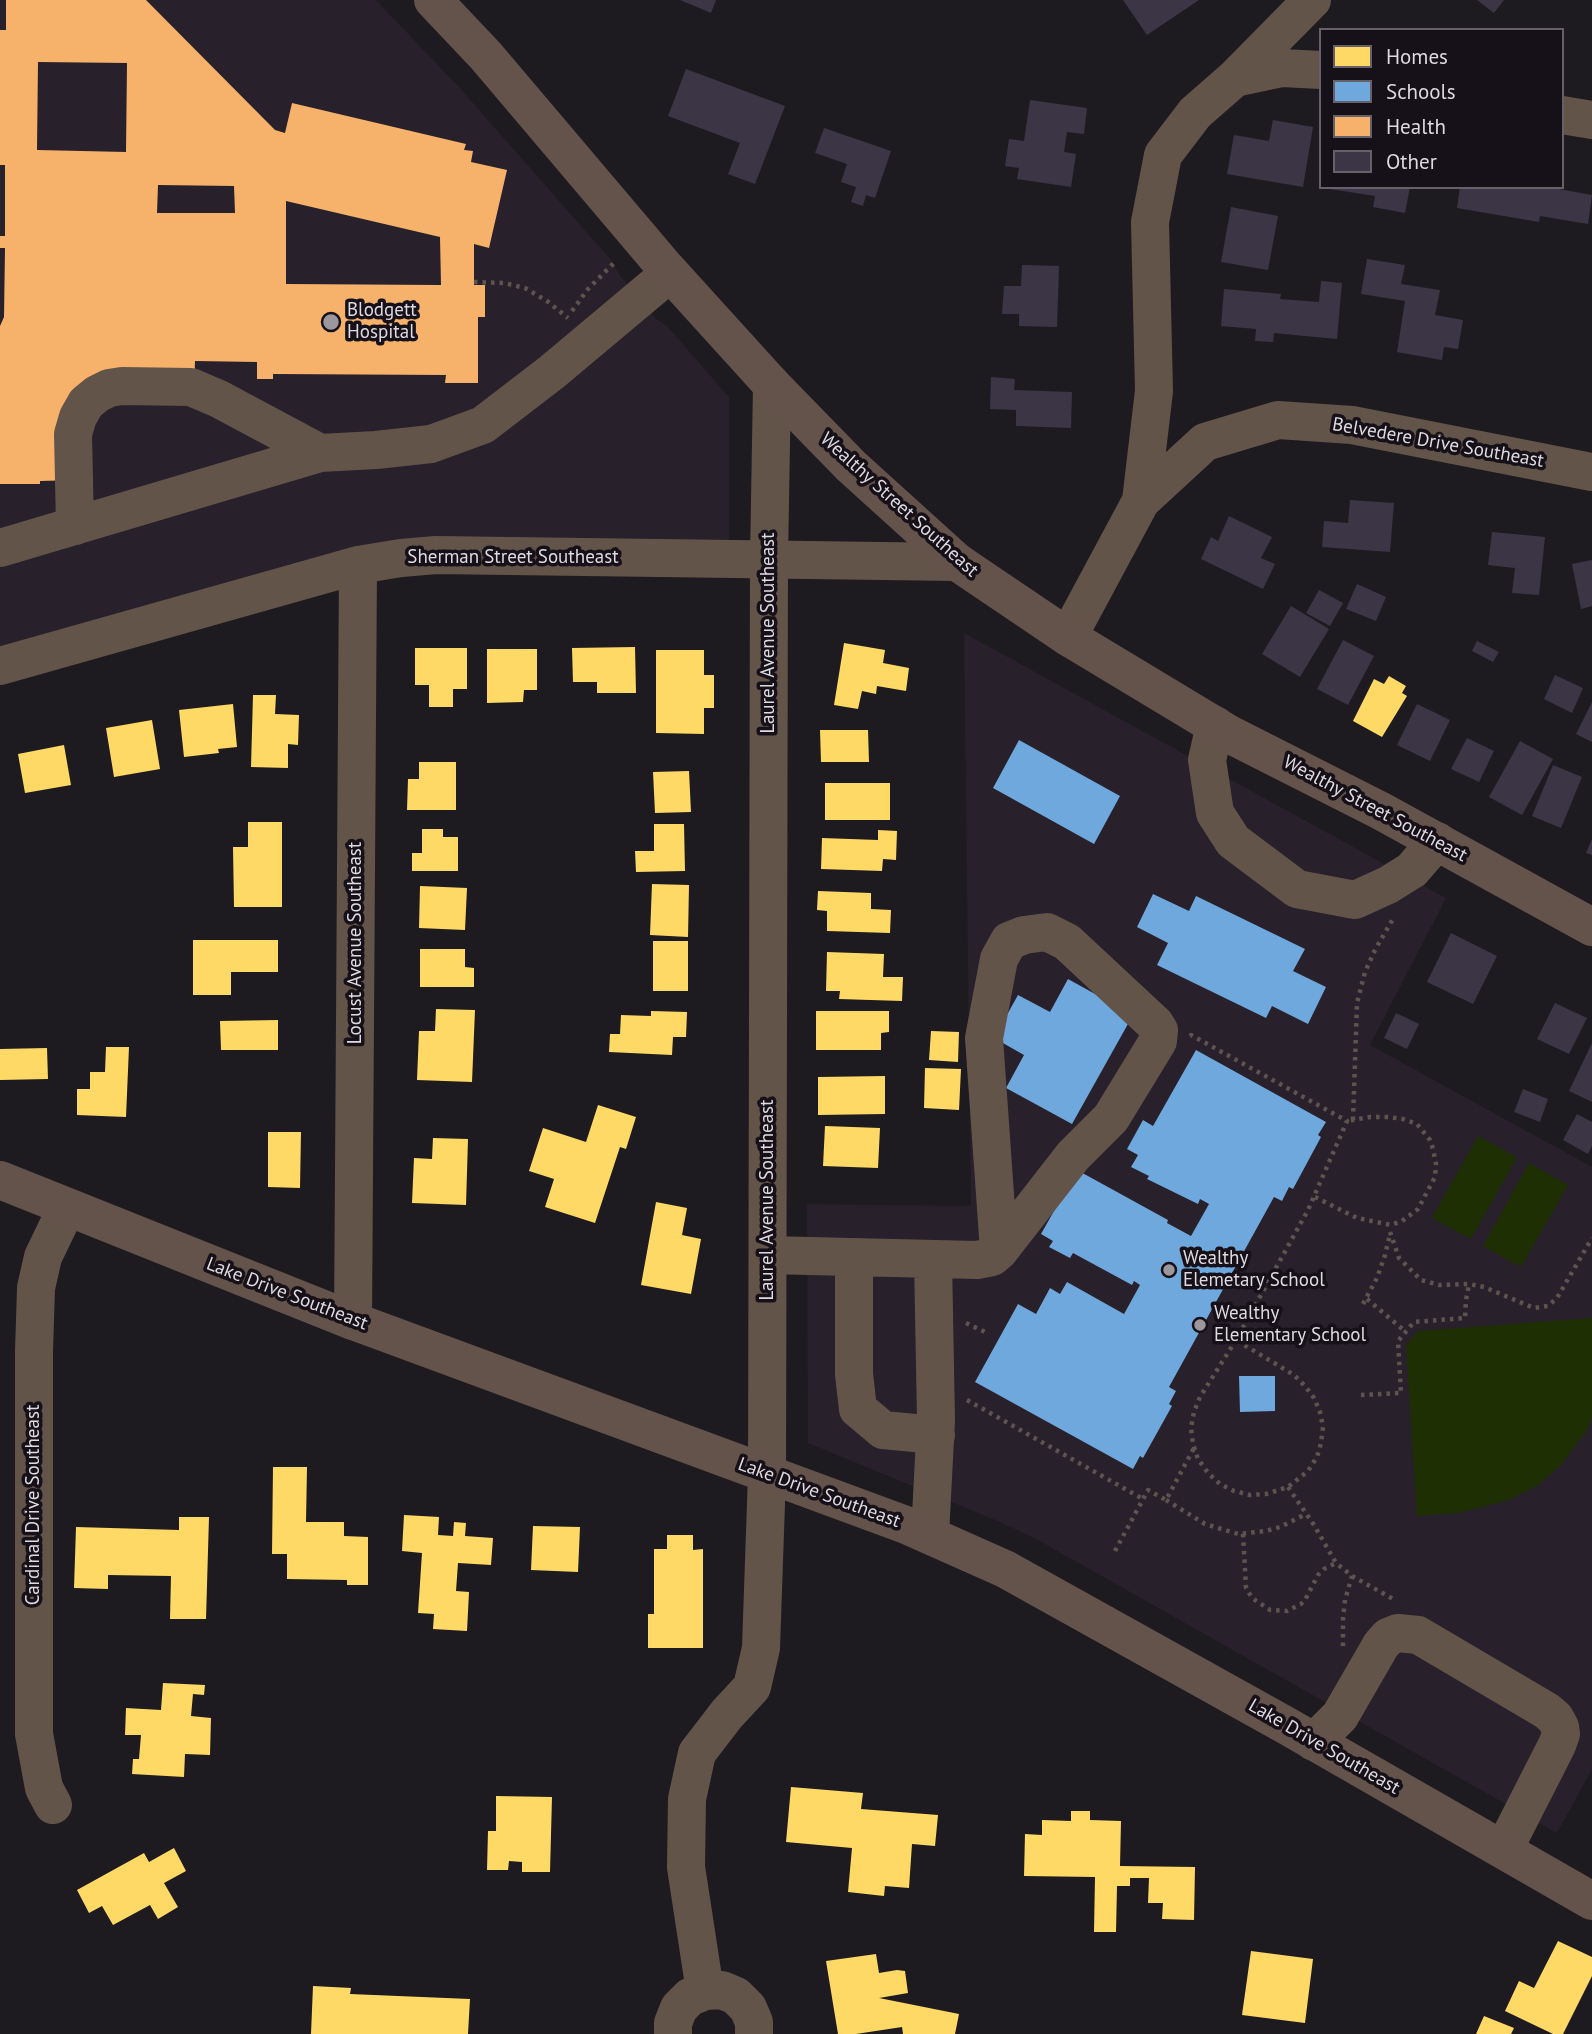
<!DOCTYPE html>
<html>
<head>
<meta charset="utf-8">
<style>
	body { margin:0 }
	#map { position:relative; width:1592px; height:2034px; overflow:hidden; background:#1e1b20; font-family:"PT Sans",sans-serif }
	canvas { display:block }
	.legend { position:absolute; left:1319px; top:28px; width:245px; height:161px; box-sizing:border-box; background:#161118; border:2px solid #666168; margin:0; padding:9px 12px; list-style:none; font-size:21px; color:#dedadf }
	.legend li { display:flex; align-items:center; gap:14px; height:35px }
	.legend b { width:35px; border:2px solid #666168 }
</style>
</head>
<body>
<div id="map">
<canvas width="1592" height="2034"></canvas>
<ul class="legend">
<li><b style="height:19px;background:#ffd966"></b>Homes</li>
<li><b style="height:19px;background:#6fa8dc"></b>Schools</li>
<li><b style="height:19px;background:#f6b26b"></b>Health</li>
<li><b style="height:19px;background:#3b3546"></b>Other</li>
</ul>
</div>
<script>
const ctx = document.querySelector('canvas').getContext('2d');
ctx.lineJoin = 'round';
function paint(path, color) {
  ctx.fillStyle = color;
  ctx.fill(path, 'evenodd');
}
function shape(rows) {
  const path = new Path2D();
  for (const r of rows) {
    path.moveTo(r[0], r[1]);
    for (let i = 2; i < r.length; i += 2) path.lineTo(r[i], r[i + 1]);
  }
  return path;
}
function stroke(path, color, width, dash) {
  ctx.strokeStyle = color;
  ctx.lineWidth = width;
  ctx.lineCap = dash ? 'butt' : 'round';
  ctx.setLineDash(dash || []);
  ctx.stroke(path);
}
function write(font, color, halo, rows, align = 'center') {
  ctx.font = font + ' "PT Sans",sans-serif';
  ctx.lineWidth = 7;
  ctx.setLineDash([]);
  ctx.textBaseline = 'middle';
  ctx.strokeStyle = halo;
  ctx.fillStyle = color;
  for (const [text, x, y, turn = 0] of rows) {
    ctx.save();
    ctx.translate(x, y);
    ctx.rotate((+turn || 0) * Math.PI / 180);
    ctx.textAlign = isNaN(turn) ? turn : align;
    if (halo) ctx.strokeText(text, 0, 0);
    ctx.fillText(text, 0, 0);
    ctx.restore();
  }
}
paint(shape([
	[0,0,376,0,458,86,611,260,621,277,656,319,667,326,729,397,729,543,425,540,0,650],
	[964,633,1446,898,1370,1045,1592,1167,1592,1769,1557,1833,1038,1540,1000,1522,808,1443,807,1204,971,1206]
]), '#28202b');
paint(shape([
	[1478,1136,1517,1157,1471,1239,1432,1218],
	[1529,1163,1568,1185,1521,1267,1483,1246],
	[1592,1318,1592,1417,1588,1429,1561,1465,1537,1486,1506,1501,1459,1513,1417,1516,1406,1345,1418,1331]
]), '#1f2f04');
paint(shape([
	[844,643,885,650,883,663,909,668,906,691,877,686,876,694,862,691,858,709,834,705],
	[635,647,636,693,597,693,597,682,573,682,572,648],
	[415,648,467,648,467,689,453,689,453,707,429,707,429,685,415,685],
	[487,649,537,649,537,690,524,690,523,702,487,703],
	[656,650,704,650,704,675,714,675,714,708,704,708,704,734,656,733],
	[1389,676,1406,686,1402,693,1407,696,1382,737,1353,721,1374,679,1384,684],
	[253,695,276,695,275,714,299,715,298,745,288,744,288,768,251,767],
	[233,704,237,747,218,749,219,753,184,757,179,710],
	[152,720,160,769,114,777,106,728],
	[820,730,868,730,869,762,821,762],
	[64,745,71,785,25,793,18,754],
	[419,762,456,762,456,810,407,810,408,779,419,779],
	[689,771,691,812,655,813,653,772],
	[825,783,890,783,890,820,825,820],
	[248,822,282,822,282,907,234,907,233,847,248,847],
	[654,824,684,824,685,871,636,872,635,851,654,851],
	[422,829,443,829,443,837,458,837,458,871,412,871,412,853,422,853],
	[878,830,897,831,896,860,883,859,882,871,821,869,822,838,878,840],
	[652,884,689,885,688,937,650,935],
	[420,886,467,888,465,930,419,928],
	[818,891,871,893,871,909,891,910,890,933,827,931,827,911,817,910],
	[193,940,278,940,278,972,231,972,231,995,193,995],
	[653,941,688,941,688,991,653,991],
	[420,949,465,949,465,967,474,968,474,987,420,987],
	[827,952,884,954,883,977,903,977,902,1001,839,999,840,991,826,991],
	[436,1009,475,1010,472,1082,417,1080,419,1031,435,1031],
	[651,1011,687,1012,686,1037,673,1037,672,1055,609,1052,610,1034,620,1034,621,1015,651,1016],
	[816,1011,889,1011,889,1032,881,1033,881,1050,816,1050],
	[278,1020,278,1050,221,1050,220,1021],
	[931,1031,959,1032,958,1062,929,1060],
	[106,1047,129,1047,126,1117,77,1115,77,1089,90,1089,90,1072,105,1072],
	[47,1048,48,1079,0,1080,0,1049],
	[925,1068,961,1069,959,1110,924,1108],
	[885,1076,885,1114,818,1115,818,1077],
	[598,1105,636,1117,626,1149,620,1147,595,1223,545,1207,554,1179,529,1171,543,1128,586,1142],
	[825,1126,880,1128,878,1168,823,1166],
	[268,1132,301,1132,300,1188,268,1187],
	[433,1138,468,1139,466,1205,412,1203,414,1158,432,1159],
	[656,1202,687,1208,682,1235,701,1239,691,1294,641,1285],
	[273,1467,307,1467,306,1522,344,1522,344,1536,368,1537,368,1585,347,1585,347,1580,287,1579,287,1554,272,1554],
	[404,1515,439,1517,438,1535,453,1536,454,1522,466,1523,465,1536,493,1538,491,1565,458,1563,456,1591,469,1592,467,1631,433,1629,434,1614,418,1613,422,1553,402,1551],
	[179,1517,209,1517,206,1619,170,1619,171,1576,108,1575,108,1589,74,1588,76,1527,179,1530],
	[533,1526,580,1527,578,1572,531,1570],
	[667,1535,693,1535,693,1550,703,1549,703,1648,648,1648,648,1614,654,1614,654,1549,667,1549],
	[163,1683,205,1685,204,1695,193,1694,191,1716,211,1718,210,1755,185,1754,184,1777,132,1774,133,1759,139,1759,141,1735,125,1735,126,1708,161,1710],
	[791,1787,863,1793,861,1809,938,1815,935,1846,912,1844,909,1888,885,1886,884,1896,848,1892,852,1848,786,1842],
	[496,1796,552,1797,550,1872,522,1872,522,1862,509,1861,508,1870,487,1870,488,1831,496,1831],
	[1071,1811,1090,1811,1090,1820,1121,1821,1120,1866,1195,1867,1194,1920,1162,1919,1163,1903,1148,1903,1149,1878,1130,1878,1130,1886,1117,1886,1116,1932,1094,1932,1095,1877,1024,1876,1025,1834,1042,1835,1042,1820,1071,1821],
	[174,1848,186,1871,164,1883,178,1907,158,1919,150,1905,113,1925,102,1906,89,1913,77,1890,144,1853,149,1862],
	[1558,1941,1592,1957,1592,1976,1563,2034,1553,2034,1505,2011,1519,1981,1534,1988],
	[1251,1951,1313,1959,1305,2023,1242,2015],
	[876,1954,879,1973,897,1970,905,1971,908,1993,879,1998,959,2014,955,2034,903,2034,902,2027,856,2034,838,2034,826,1961],
	[313,1986,351,1988,350,1994,470,1999,468,2034,311,2034],
	[1484,2016,1514,2028,1511,2034,1476,2034]
]), '#ffd966');
paint(shape([
	[1019,740,1120,796,1094,844,993,788],
	[1153,894,1189,911,1196,896,1305,949,1293,971,1326,987,1308,1024,1272,1006,1266,1018,1157,965,1168,943,1137,927],
	[1068,979,1133,1015,1072,1124,1006,1088,1024,1055,994,1038,1018,995,1050,1012],
	[1196,1050,1326,1122,1318,1135,1321,1137,1293,1189,1289,1187,1282,1201,1274,1197,1169,1387,1176,1391,1169,1404,1172,1406,1143,1458,1140,1456,1133,1469,975,1382,1018,1304,1036,1314,1050,1288,1060,1294,1067,1282,1124,1314,1140,1285,1134,1281,1132,1285,1073,1253,1070,1258,1049,1247,1053,1241,1041,1234,1077,1170,1168,1220,1167,1223,1191,1236,1209,1204,1200,1199,1198,1204,1147,1179,1149,1176,1131,1167,1138,1155,1127,1149,1143,1120,1153,1126],
	[1239,1376,1275,1376,1275,1411,1240,1412]
]), '#6fa8dc');
paint(shape([
	[6,0,146,0,275,130,285,133,292,103,466,144,464,150,473,151,471,162,507,170,489,248,474,244,474,285,485,285,485,317,478,317,478,383,445,383,446,375,273,374,273,379,257,379,257,362,195,361,194,392,101,397,77,480,40,481,40,484,0,484,0,326,4,317,5,248,0,248,0,236,5,236,5,165,0,165,0,30,6,30],
	[38,62,127,63,126,152,37,150],
	[158,185,234,186,235,213,157,213],
	[286,201,440,237,441,285,286,284]
]), '#f6b26b');
paint(shape([
	[680,0,716,0,711,13],
	[1123,0,1199,0,1147,35],
	[1477,0,1504,0,1494,13],
	[686,69,785,106,755,184,728,174,740,143,668,116],
	[1030,100,1087,108,1084,134,1067,132,1064,152,1076,154,1071,187,1017,179,1019,168,1005,166,1009,139,1024,141],
	[1273,120,1313,127,1303,187,1227,174,1234,135,1269,141],
	[824,128,891,151,875,198,866,195,863,206,851,202,856,187,841,182,847,164,815,153],
	[1330,187,1410,187,1405,213,1373,207,1375,196,1330,189],
	[1460,187,1548,187,1592,195,1588,224,1540,216,1539,222,1457,208],
	[1231,207,1278,216,1268,270,1221,262],
	[1367,259,1405,265,1401,284,1440,290,1435,315,1463,320,1458,349,1444,347,1442,360,1397,352,1405,301,1361,294],
	[1022,265,1059,266,1057,327,1019,326,1019,314,1002,314,1004,286,1021,286],
	[1321,281,1342,283,1337,339,1274,333,1273,342,1255,341,1256,329,1221,326,1224,289,1281,294,1280,299,1319,302],
	[991,377,1015,379,1014,390,1072,392,1071,428,1016,426,1016,410,990,409],
	[1350,500,1394,503,1390,552,1322,547,1324,521,1348,523],
	[1229,516,1272,537,1261,558,1275,564,1263,589,1201,559,1211,537,1218,541],
	[1492,532,1545,537,1539,595,1512,593,1515,568,1488,565],
	[1592,560,1592,606,1581,609,1572,564],
	[1357,584,1386,597,1376,621,1346,609],
	[1319,590,1343,603,1330,626,1306,613],
	[1291,606,1329,629,1300,677,1262,654],
	[1343,640,1374,656,1348,705,1317,689],
	[1477,641,1499,652,1493,662,1472,651],
	[1555,675,1583,688,1572,713,1544,699],
	[1592,702,1592,742,1576,734],
	[1417,704,1450,720,1430,761,1397,745],
	[1467,738,1494,751,1479,782,1451,769],
	[1520,741,1553,759,1522,815,1489,797],
	[1553,765,1582,777,1561,828,1532,816],
	[1592,839,1592,855,1586,853],
	[1451,933,1497,956,1473,1004,1427,982],
	[1555,1003,1587,1018,1569,1054,1537,1039],
	[1396,1013,1419,1024,1407,1049,1384,1038],
	[1592,1043,1592,1102,1569,1091],
	[1523,1089,1548,1099,1540,1122,1514,1112],
	[1577,1114,1592,1122,1592,1146,1588,1154,1563,1140]
]), '#3b3546');
stroke(shape([
	[474,282,504,283,525,288,547,301,568,318],
	[572,311,588,289,616,261],
	[1190,1036,1191,1035,1347,1121,1308,1210,1236,1340,1200,1397,1194,1412,1191,1428,1193,1444,1198,1459,1208,1473,1220,1484,1234,1491,1250,1495,1266,1494,1288,1487,1308,1471,1317,1457,1321,1443,1323,1427,1320,1412,1314,1398,1305,1386,1294,1375,1236,1340],
	[1353,1120,1357,1003,1365,972,1375,950,1394,917],
	[1315,1197,1357,1218,1391,1225,1402,1221,1418,1209,1435,1177,1436,1164,1433,1149,1430,1140,1417,1124,1403,1119,1388,1117,1370,1117,1347,1121],
	[1390,1232,1399,1258,1421,1280,1439,1285,1469,1284,1484,1287,1534,1308,1548,1306,1557,1298,1592,1238],
	[1367,1299,1406,1332],
	[1363,1304,1377,1278,1385,1255,1390,1234],
	[966,1323,987,1333],
	[1361,1395,1401,1393,1398,1341,1414,1322,1465,1318,1466,1300,1469,1284],
	[967,1400,1143,1499],
	[1288,1487,1314,1525,1336,1563,1352,1576,1395,1600],
	[1166,1500,1205,1524,1238,1534,1266,1531,1280,1527,1306,1514],
	[1243,1534,1246,1588,1252,1598,1270,1610,1287,1611,1301,1604,1305,1600,1318,1575,1324,1569,1336,1563],
	[1115,1551,1148,1490,1166,1500,1194,1448],
	[1343,1646,1343,1619,1345,1600,1352,1576]
]), '#5e544f', 4.5, [3.5, 5]);
stroke(shape([
	[1235,78,1282,68,1321,70],
	[1562,115,1592,120],
	[1141,501,1154,391,1150,222,1163,155,1195,113,1235,78,1312,0],
	[75,526,73,434,78,417,86,403,97,394,109,388,122,386,191,387,219,399,320,453],
	[0,548,320,453,376,450,431,444,483,425,552,372,670,273],
	[1068,637,1141,501,1205,442,1278,420,1352,425,1592,472],
	[0,666,358,565,401,558,436,555,957,562],
	[1215,725,1207,760,1215,813,1233,841,1297,889,1355,900,1388,885,1412,870,1437,841],
	[768,1255,977,1260,992,1257,999,1251,1073,1156,1111,1118,1158,1041,1159,1030,1155,1024,1067,942,1047,932,1024,935,1009,941,999,959,984,1038,999,1251],
	[854,1258,854,1374,858,1409,883,1430,936,1435],
	[353,1321,358,565],
	[930,1535,936,1420,933,1259],
	[1314,1742,1340,1716,1381,1645,1388,1637,1398,1633,1418,1635,1547,1711,1555,1718,1560,1727,1561,1734,1557,1745,1504,1849],
	[53,1805,44,1788,34,1734,34,1351,36,1288,43,1257,67,1207],
	[705,1991,686,1867,687,1799,697,1753,727,1714,752,1687,761,1648,767,1474,769,559,772,385],
	[673,2034,673,2023,679,2008,690,1997,705,1991,722,1990,736,1996,748,2008,754,2022,754,2034]
]), '#63544a', 38);
stroke(shape([
	[433,0,486,56,664,266,772,385,851,466,957,562,1068,637,1229,734,1381,811,1592,927],
	[0,1180,353,1321,906,1525,1005,1569,1287,1726,1592,1901]
]), '#64534a', 38);
for (const [x, y, r, color] of [
	[331,322,9,"#9b979c"],
	[1169,1270,7,"#9b979c"],
	[1200,1325,7,"#9b979c"]
]) {
  const dot = new Path2D();
  dot.arc(x, y, r, 0, 2 * Math.PI);
  ctx.fillStyle = color;
  ctx.fill(dot);
  stroke(dot, '#161118', 2.5);
}
write('19px', '#dedadf', '#161118', [
	["Blodgett",347,311],
	["Hospital",347,333],
	["Wealthy",1183,1259],
	["Elemetary School",1183,1281],
	["Wealthy",1214,1314],
	["Elementary School",1214,1336]
], 'left');
write('19px', '#dedadf', '#161118', [
	["Belvedere Drive Southeast",1438,443,10],
	["Wealthy Street Southeast",899,505,42],
	["Sherman Street Southeast",513,558],
	["Laurel Avenue Southeast",769,633,-90],
	["Wealthy Street Southeast",1375,809,28],
	["Locust Avenue Southeast",356,943,-90],
	["Laurel Avenue Southeast",768,1200,-90],
	["Lake Drive Southeast",287,1294,21],
	["Lake Drive Southeast",819,1493,20],
	["Cardinal Drive Southeast",34,1505,-90],
	["Lake Drive Southeast",1324,1747,30]
]);
</script>
</body>
</html>
